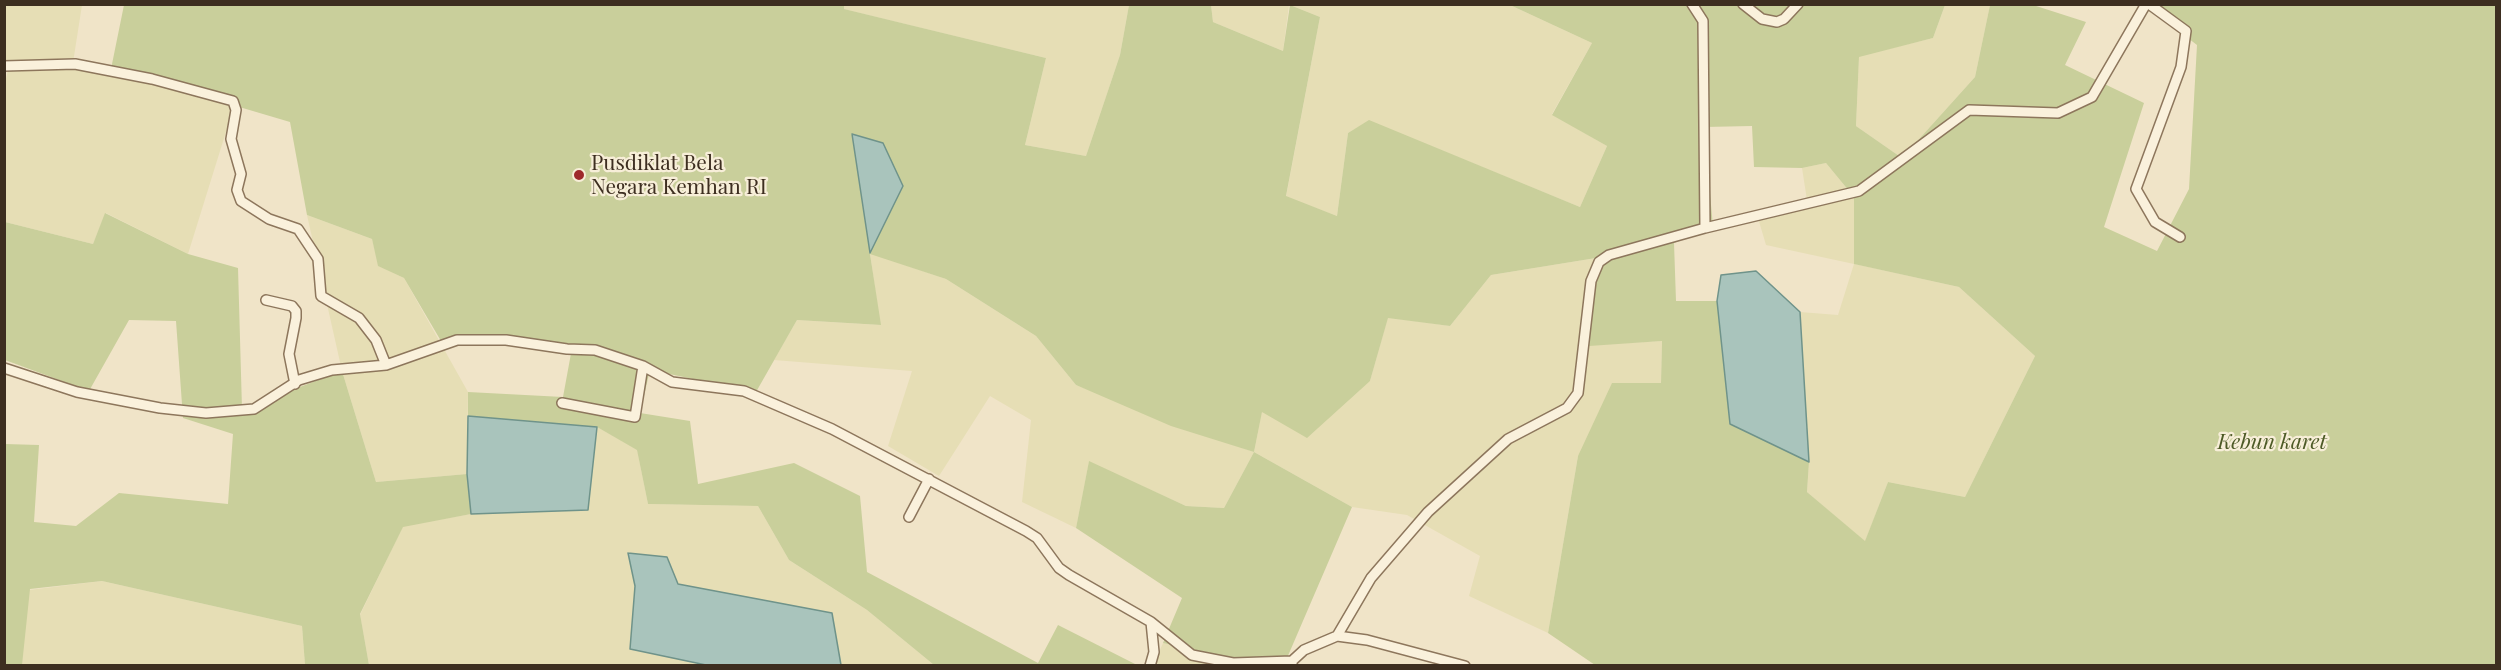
<!DOCTYPE html>
<html>
<head>
<meta charset="utf-8">
<style>
	body { margin:0 }
	#map { position:relative; width:2501px; height:670px; overflow:hidden; background:#f0e4c8; font-family:"Playfair Display",serif }
	canvas { display:block }
	.frame { position:absolute; inset:0; border:6px solid #3d2e20; pointer-events:none }
</style>
</head>
<body>
<div id="map">
<canvas width="2501" height="670"></canvas>
<div class="frame"></div>
</div>
<script>
const ctx = document.querySelector('canvas').getContext('2d');
ctx.lineJoin = 'round';
function paint(path, color) {
  ctx.fillStyle = color;
  ctx.fill(path, 'evenodd');
}
function shape(rows) {
  const path = new Path2D();
  for (const r of rows) {
    path.moveTo(r[0], r[1]);
    for (let i = 2; i < r.length; i += 2) path.lineTo(r[i], r[i + 1]);
  }
  return path;
}
function stroke(path, color, width, dash) {
  ctx.strokeStyle = color;
  ctx.lineWidth = width;
  ctx.lineCap = dash ? 'butt' : 'round';
  ctx.setLineDash(dash || []);
  ctx.stroke(path);
}
function write(font, color, halo, rows, align = 'center') {
  ctx.font = font + ' "Playfair Display",serif';
  ctx.lineWidth = 4.5;
  ctx.setLineDash([]);
  ctx.textBaseline = 'middle';
  ctx.strokeStyle = halo;
  ctx.fillStyle = color;
  for (const [text, x, y, turn = 0] of rows) {
    ctx.save();
    ctx.translate(x, y);
    ctx.rotate((+turn || 0) * Math.PI / 180);
    ctx.textAlign = isNaN(turn) ? turn : align;
    if (halo) ctx.strokeText(text, 0, 0);
    ctx.fillText(text, 0, 0);
    ctx.restore();
  }
}
paint(shape([
	[844,4,1129,5,1120,55,1086,156,1025,145,1046,58,843,9],
	[5,5,82,5,72,69,111,69,234,106,188,254,106,213,93,244,5,222,4,87,8,70,5,70],
	[1211,5,1289,5,1283,51,1213,22],
	[1290,5,1510,5,1592,43,1552,114,1607,146,1580,207,1369,121,1348,133,1337,216,1286,197,1320,17],
	[1945,5,1990,5,1975,77,1902,158,1856,126,1859,56,1933,38],
	[1826,163,1854,197,1855,264,1959,287,2035,356,1965,497,1888,482,1865,542,1807,492,1809,462,1800,312,1838,315,1854,264,1766,245,1758,218,1807,200,1802,168],
	[307,215,372,239,379,266,404,278,468,392,467,474,376,482,342,371],
	[870,253,946,279,1036,336,1076,385,1254,452,1262,411,1370,381,1388,317,1450,326,1491,275,1596,258,1589,345,1662,341,1661,383,1578,456,1548,633,1469,596,1480,556,1407,515,1352,507,1254,452,1224,508,1186,506,1089,462,1076,528,1022,502,1031,420,990,396,939,476,888,446,912,371,774,360,797,320,880,325],
	[597,427,637,449,648,504,758,506,789,560,867,610,934,665,841,665,832,613,677,584,628,554,635,586,630,649,706,665,369,665,360,615,403,526,471,514,587,510],
	[102,581,302,626,305,665,21,666,29,590],
	[1163,643,1260,665,1153,666]
]), '#e6deb5');
paint(shape([
	[124,5,844,5,844,9,1046,58,1025,145,1086,156,1120,55,1129,5,1211,5,1213,22,1283,51,1290,5,1320,17,1286,196,1337,216,1348,133,1369,120,1580,207,1607,146,1552,115,1592,43,1510,5,1945,5,1933,38,1859,57,1856,126,1902,158,1975,77,1990,5,2033,5,2086,22,2065,65,2144,103,2104,227,2157,251,2189,189,2197,45,2150,9,2151,5,2496,5,2496,665,1595,665,1548,633,1578,456,1612,383,1661,383,1662,341,1589,346,1596,258,1491,275,1450,326,1388,318,1370,381,1307,438,1262,412,1254,452,1352,507,1284,665,1259,665,1163,643,1182,598,1076,528,1089,461,1186,506,1224,508,1254,452,1171,426,1076,385,1036,336,946,279,870,254,881,325,797,320,756,392,650,370,640,413,690,421,698,484,794,463,860,496,867,572,1038,663,1058,625,1137,665,934,665,867,610,789,560,758,506,648,504,637,450,597,427,468,416,468,392,563,397,572,348,441,341,404,278,378,266,372,239,307,215,290,122,111,69],
	[1752,126,1754,167,1802,168,1826,163,1854,197,1854,264,1959,287,2035,356,1965,497,1888,482,1865,541,1807,492,1809,462,1730,424,1717,301,1676,301,1674,243,1713,227,1704,127],
	[105,213,188,254,238,268,242,409,342,371,376,482,467,474,471,514,403,527,360,614,369,665,305,665,302,626,102,581,30,589,22,665,5,666,5,444,39,445,34,522,76,526,119,493,228,504,233,434,183,418,176,321,129,320,89,391,5,360,5,222,93,244]
]), '#c9cf9b');
const water = shape([
	[852,134,883,143,903,186,870,253,852,134],
	[1756,271,1800,312,1809,462,1730,424,1717,301,1721,275,1756,271],
	[468,416,597,427,588,510,471,514,467,474,468,416],
	[628,553,667,557,678,584,832,613,841,665,706,665,630,649,635,586,628,553]
]);
paint(water, '#a9c4bc');
stroke(water, '#6f938a', 1.5);
const minor = shape([
	[1692,4,1703,21,1705,228],
	[1743,4,1762,19,1777,22,1784,19,1798,4],
	[2149,4,2186,31,2181,67,2136,189,2155,222,2180,237],
	[4,66,75,64,152,79,233,101,236,110,231,139,241,174,237,190,241,201,269,219,298,229,318,259,321,296,359,318,376,340,386,365],
	[266,300,292,306,296,311,296,318,289,354,295,384],
	[4,368,77,392,160,408,206,413,254,409,299,380,332,370,386,365,457,340,506,340,567,349,595,350,643,366,672,382,744,391,832,429,1026,531,1037,538,1059,568,1069,575,1151,622,1192,655,1233,663,1292,661],
	[562,403,635,417,643,366],
	[909,517,929,479],
	[1337,636,1367,640,1465,666],
	[1150,666,1154,652,1151,622],
	[1292,666,1292,661,1304,650,1337,636,1371,578,1428,512,1508,439,1567,408,1578,393,1591,281,1599,262,1609,255,1705,228,1859,191,1969,110,2058,113,2092,97,2146,4]
]);
stroke(minor, '#8d765c', 12);
stroke(minor, '#faf1dc', 9);
for (const [x, y, r, color] of [
	[579,175,6,"#9e2a2b"]
]) {
  const dot = new Path2D();
  dot.arc(x, y, r, 0, 2 * Math.PI);
  ctx.fillStyle = color;
  ctx.fill(dot);
  stroke(dot, '#f7eed8', 2);
}
write('21px', '#3d2e20', '#f7eed8', [
	["Pusdiklat Bela",591,163],
	["Negara Kemhan RI",591,187]
], 'left');
write('italic 21px', '#4d5a26', '#f7eed8', [
	["Kebun karet",2272,442]
]);
</script>
</body>
</html>
